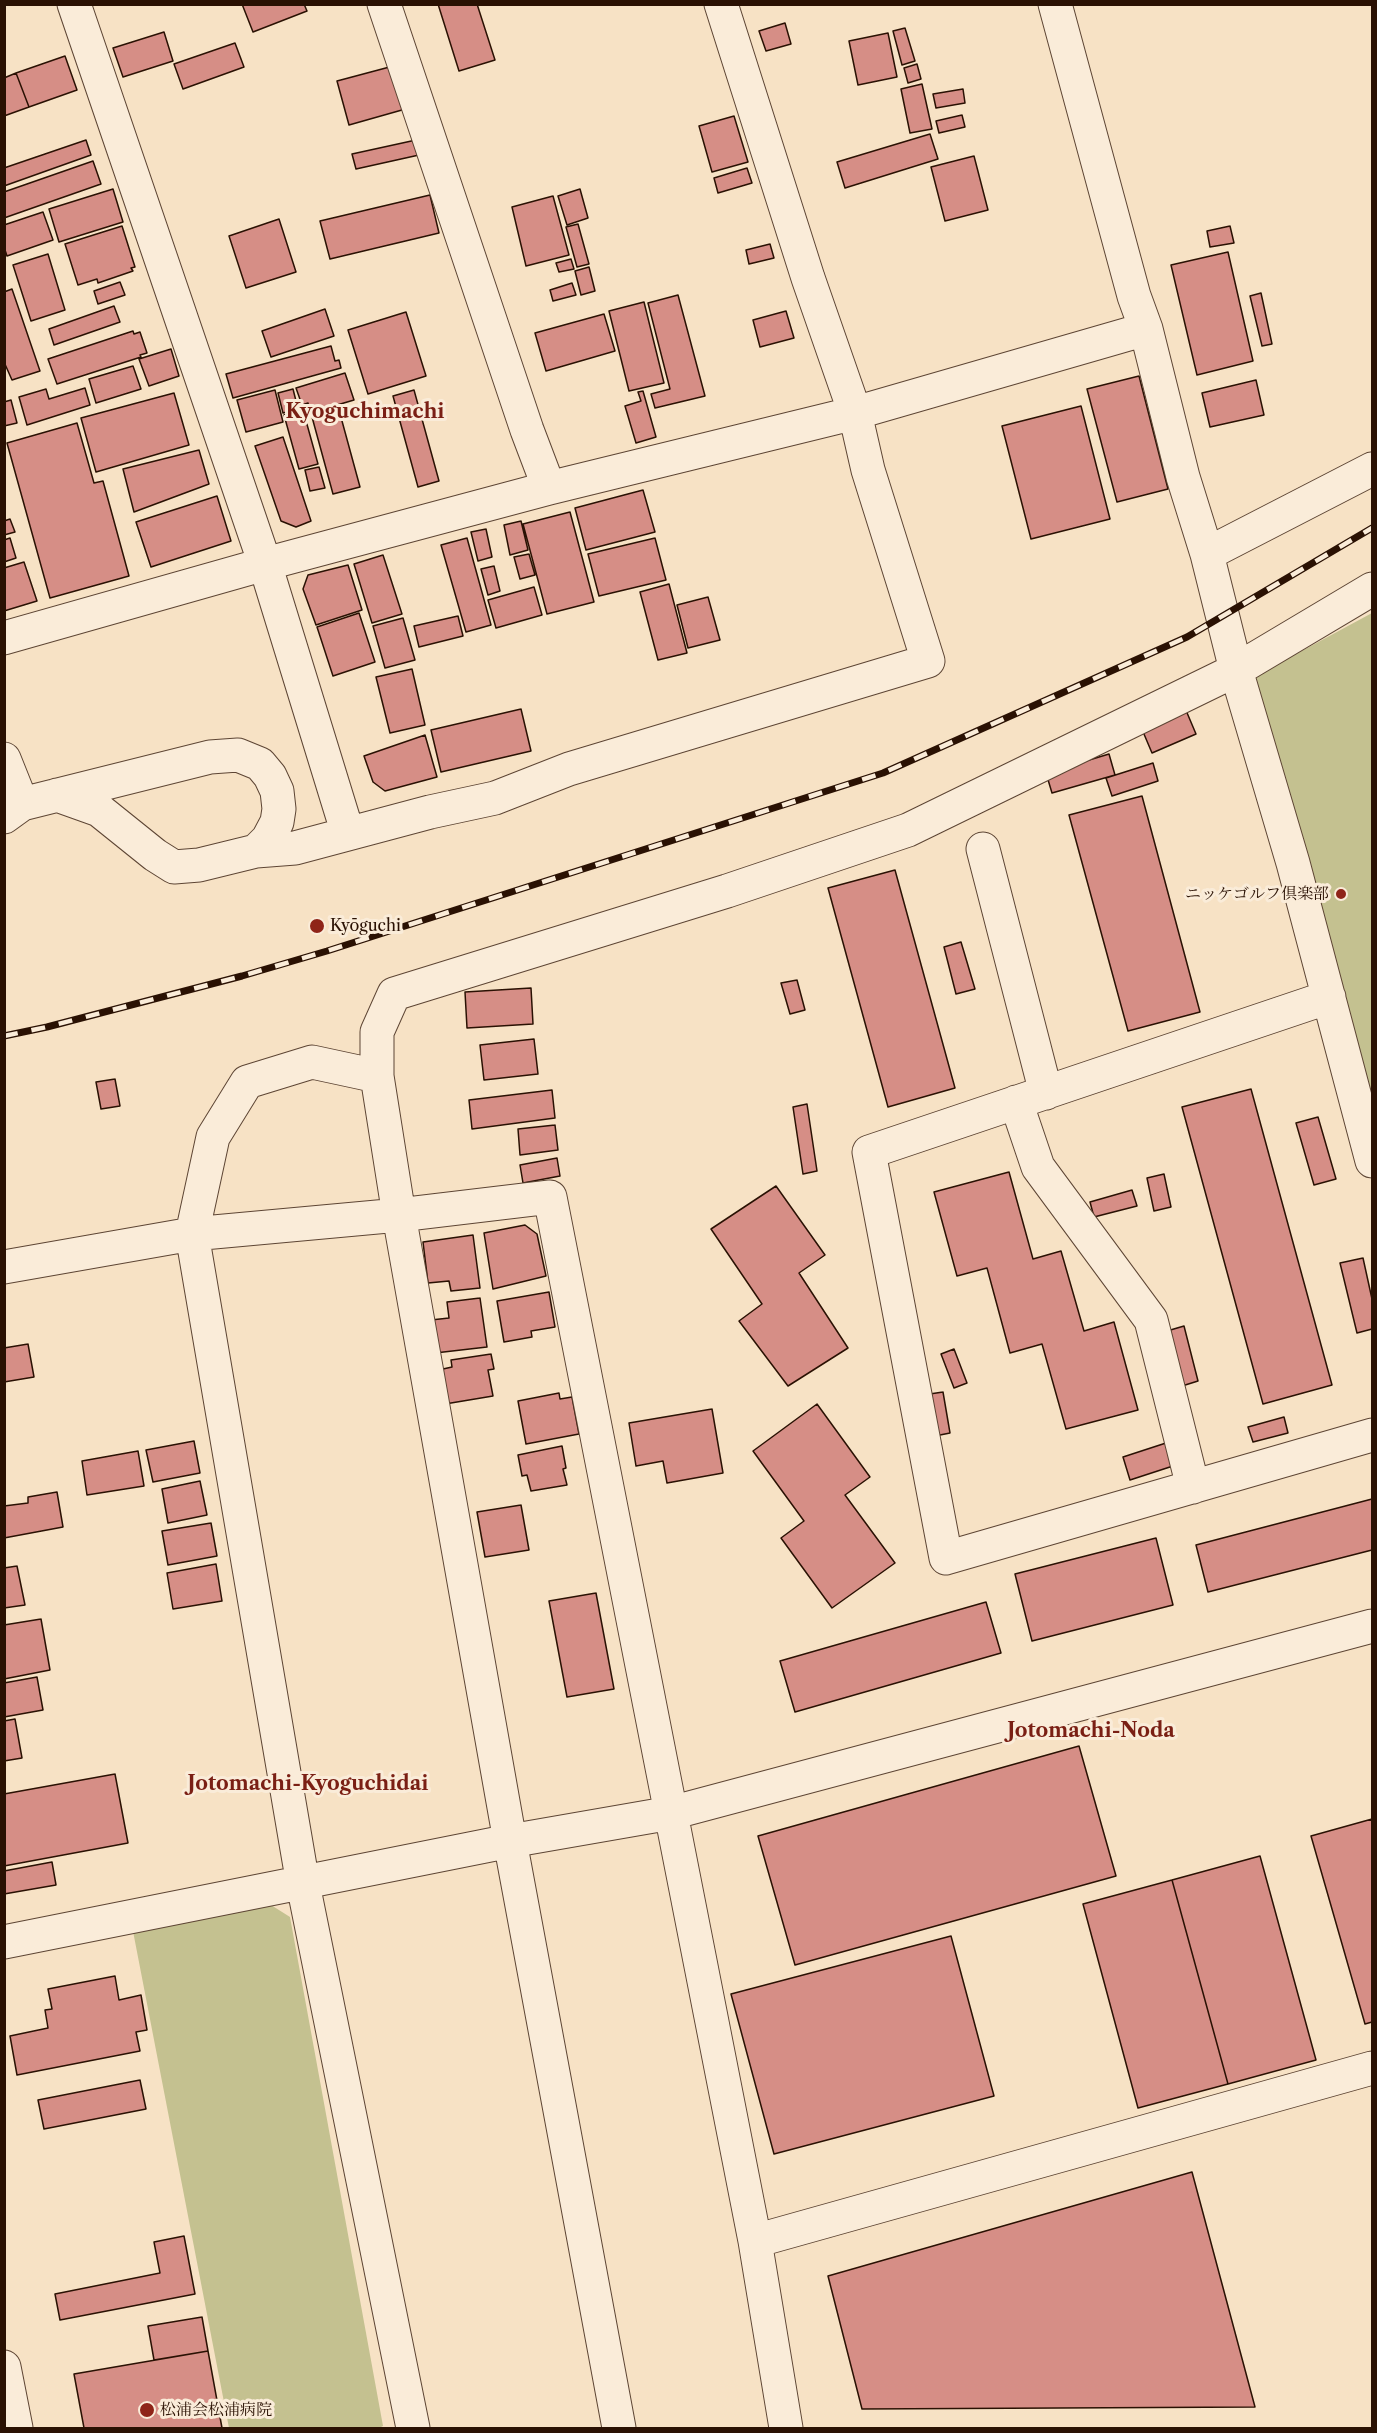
<!DOCTYPE html>
<html>
<head>
<meta charset="utf-8">
<style>
	body { margin:0 }
	#map { position:relative; width:1377px; height:2433px; overflow:hidden; background:#f7e2c5; font-family:"Libre Caslon Text",serif }
	canvas { display:block }
	.frame { position:absolute; inset:0; border:6px solid #2a1103; pointer-events:none }
</style>
</head>
<body>
<div id="map">
<canvas width="1377" height="2433"></canvas>
<div class="frame"></div>
</div>
<script>
const ctx = document.querySelector('canvas').getContext('2d');
ctx.lineJoin = 'round';
function paint(path, color) {
  ctx.fillStyle = color;
  ctx.fill(path, 'evenodd');
}
function shape(rows) {
  const path = new Path2D();
  for (const r of rows) {
    path.moveTo(r[0], r[1]);
    for (let i = 2; i < r.length; i += 2) path.lineTo(r[i], r[i + 1]);
  }
  return path;
}
function stroke(path, color, width, dash) {
  ctx.strokeStyle = color;
  ctx.lineWidth = width;
  ctx.lineCap = dash ? 'butt' : 'round';
  ctx.setLineDash(dash || []);
  ctx.stroke(path);
}
function write(font, color, halo, rows, align = 'center') {
  ctx.font = font + ' "Libre Caslon Text","Noto Serif JP",serif';
  ctx.lineWidth = 6;
  ctx.setLineDash([]);
  ctx.textBaseline = 'middle';
  ctx.strokeStyle = halo;
  ctx.fillStyle = color;
  for (const [text, x, y, turn = 0] of rows) {
    ctx.save();
    ctx.translate(x, y);
    ctx.rotate((+turn || 0) * Math.PI / 180);
    ctx.textAlign = isNaN(turn) ? turn : align;
    if (halo) ctx.strokeText(text, 0, 0);
    ctx.fillText(text, 0, 0);
    ctx.restore();
  }
}
paint(shape([
	[1372,613,1372,1108,1248,680],
	[271,1905,290,1917,383,2426,379,2428,229,2428,132,1926]
]), '#c4c190');
const building = shape([
	[242,4,304,4,307,11,253,32,242,4],
	[438,4,477,4,495,60,459,71,438,4],
	[785,23,791,44,766,51,759,31,785,23],
	[905,28,915,61,902,65,893,31,905,28],
	[164,32,173,61,123,77,113,48,164,32],
	[888,33,897,77,858,85,849,41,888,33],
	[235,43,244,67,183,89,174,64,235,43],
	[65,56,77,90,29,107,16,73,65,56],
	[917,64,921,79,908,83,904,68,917,64],
	[397,65,409,108,349,125,337,81,397,65],
	[16,73,29,107,4,116,4,78,16,73],
	[922,84,932,129,910,133,901,89,922,84],
	[963,89,965,103,936,108,933,94,963,89],
	[962,115,965,127,939,133,936,121,962,115],
	[734,116,748,162,712,172,699,126,734,116],
	[930,134,938,159,845,188,837,162,930,134],
	[86,140,91,155,4,186,4,168,86,140],
	[416,140,419,155,356,169,352,154,416,140],
	[974,156,988,210,945,221,931,167,974,156],
	[93,161,101,184,4,218,4,192,93,161],
	[747,168,752,183,718,193,714,178,747,168],
	[113,189,123,222,59,242,49,209,113,189],
	[580,189,588,218,567,225,558,196,580,189],
	[430,195,439,233,330,259,320,221,430,195],
	[553,196,569,255,526,266,512,207,553,196],
	[43,212,53,240,7,256,4,247,4,225,43,212],
	[279,219,296,272,246,288,229,236,279,219],
	[578,224,589,264,577,267,566,227,578,224],
	[122,226,135,267,131,268,133,271,98,283,97,279,78,285,65,244,122,226],
	[1230,226,1234,243,1210,247,1207,231,1230,226],
	[770,244,774,258,749,264,746,250,770,244],
	[1228,252,1253,361,1197,375,1171,265,1228,252],
	[48,254,65,310,31,321,13,265,48,254],
	[571,259,574,269,559,272,556,263,571,259],
	[589,267,595,291,581,295,575,271,589,267],
	[120,282,125,295,98,304,94,291,120,282],
	[572,283,576,295,553,301,550,290,572,283],
	[12,289,40,371,12,380,4,362,4,292,12,289],
	[1261,293,1272,344,1262,346,1250,296,1261,293],
	[678,295,705,396,655,408,651,394,670,389,648,303,678,295],
	[644,302,664,383,629,391,609,311,644,302],
	[114,306,120,322,54,345,49,329,114,306],
	[325,309,334,336,271,357,262,331,325,309],
	[786,311,794,338,760,347,753,320,786,311],
	[406,312,426,376,368,394,348,330,406,312],
	[604,314,615,351,546,371,535,333,604,314],
	[133,331,134,334,140,332,147,353,140,355,141,357,57,384,48,359,133,331],
	[331,346,335,361,339,360,341,368,233,398,226,374,331,346],
	[171,349,179,376,149,386,139,359,171,349],
	[133,366,141,389,96,403,89,379,133,366],
	[345,373,354,400,310,413,308,403,302,405,296,388,345,373],
	[1139,376,1168,489,1117,502,1087,389,1139,376],
	[1256,380,1264,415,1210,427,1202,393,1256,380],
	[85,388,90,405,27,425,19,397,46,389,49,399,85,388],
	[293,389,298,409,283,413,278,393,293,389],
	[275,390,283,422,246,432,237,400,275,390],
	[414,390,439,481,418,487,393,396,414,390],
	[643,391,656,437,636,443,625,406,641,401,638,392,643,391],
	[174,393,189,445,96,472,81,418,174,393],
	[11,400,17,423,4,426,4,402,11,400],
	[1081,406,1110,519,1031,539,1002,426,1081,406],
	[303,410,318,464,299,469,284,415,303,410],
	[339,410,360,487,333,494,312,417,339,410],
	[77,423,94,483,103,481,129,576,50,598,7,443,77,423],
	[283,437,311,521,296,527,281,521,255,446,283,437],
	[199,450,209,484,134,512,123,469,199,450],
	[319,467,325,488,310,491,305,470,319,467],
	[643,490,655,532,586,550,575,508,643,490],
	[217,496,231,541,151,567,136,522,217,496],
	[570,512,594,602,547,614,523,524,570,512],
	[10,519,15,532,4,535,4,521,10,519],
	[521,521,528,550,510,555,504,525,521,521],
	[486,529,492,557,478,561,471,532,486,529],
	[10,538,16,558,4,562,4,540,10,538],
	[467,538,491,625,466,632,441,545,467,538],
	[655,538,666,580,599,596,588,554,655,538],
	[529,554,535,575,520,579,514,557,529,554],
	[383,555,402,614,372,623,354,564,383,555],
	[24,562,37,601,4,611,4,568,24,562],
	[348,565,362,610,316,625,303,589,308,575,348,565],
	[494,566,500,591,488,595,481,569,494,566],
	[669,584,687,653,658,660,640,592,669,584],
	[534,587,542,615,496,628,488,600,534,587],
	[708,597,720,640,688,648,677,605,708,597],
	[359,613,375,662,333,676,317,627,359,613],
	[458,616,463,636,419,647,414,626,458,616],
	[403,618,415,660,385,668,373,626,403,618],
	[412,669,425,725,390,733,376,677,412,669],
	[1185,708,1196,734,1152,753,1141,727,1185,708],
	[521,709,531,751,441,772,431,730,521,709],
	[425,735,437,777,385,791,373,782,364,756,425,735],
	[1109,754,1115,775,1052,793,1046,773,1109,754],
	[1153,763,1158,781,1112,796,1106,778,1153,763],
	[1142,796,1200,1012,1128,1031,1069,815,1142,796],
	[895,870,955,1088,888,1107,828,888,895,870],
	[961,942,975,989,956,994,944,947,961,942],
	[797,980,805,1010,790,1014,781,983,797,980],
	[531,988,533,1024,467,1028,465,992,531,988],
	[534,1039,538,1074,484,1080,480,1045,534,1039],
	[115,1079,120,1106,101,1109,96,1082,115,1079],
	[1251,1089,1332,1385,1263,1404,1182,1107,1251,1089],
	[552,1090,555,1118,472,1129,469,1100,552,1090],
	[807,1104,817,1171,803,1174,793,1107,807,1104],
	[1318,1117,1336,1179,1314,1185,1296,1123,1318,1117],
	[555,1125,558,1150,520,1155,518,1129,555,1125],
	[557,1158,560,1176,523,1183,520,1165,557,1158],
	[1009,1172,1033,1259,1061,1251,1084,1331,1114,1322,1138,1410,1066,1429,1042,1344,1010,1353,987,1268,957,1276,934,1192,1009,1172],
	[1164,1174,1171,1207,1154,1211,1147,1178,1164,1174],
	[776,1186,825,1255,799,1273,848,1348,788,1386,739,1321,762,1304,711,1229,776,1186],
	[1132,1190,1137,1206,1094,1217,1090,1202,1132,1190],
	[525,1225,537,1234,546,1276,493,1289,484,1233,525,1225],
	[473,1235,480,1288,451,1291,449,1281,428,1283,423,1242,473,1235],
	[1363,1258,1372,1299,1372,1329,1357,1333,1340,1263,1363,1258],
	[549,1292,555,1327,531,1331,532,1337,504,1342,497,1301,549,1292],
	[480,1298,487,1347,435,1353,431,1320,449,1318,447,1302,480,1298],
	[1184,1326,1198,1381,1182,1386,1167,1331,1184,1326],
	[28,1344,34,1377,4,1382,4,1348,28,1344],
	[954,1349,967,1383,954,1388,941,1354,954,1349],
	[491,1354,494,1369,488,1370,493,1396,445,1404,443,1369,452,1367,451,1360,491,1354],
	[943,1392,950,1433,930,1437,923,1395,943,1392],
	[559,1393,560,1399,572,1397,579,1434,526,1444,518,1401,559,1393],
	[817,1404,870,1477,845,1495,895,1563,832,1608,781,1538,804,1521,753,1451,817,1404],
	[712,1409,723,1473,667,1483,663,1461,636,1466,629,1423,712,1409],
	[1284,1417,1288,1433,1253,1442,1248,1427,1284,1417],
	[194,1441,200,1473,153,1482,146,1450,194,1441],
	[1169,1442,1176,1465,1130,1480,1123,1457,1169,1442],
	[562,1446,566,1468,563,1469,567,1485,531,1491,527,1475,522,1476,518,1455,562,1446],
	[138,1451,144,1486,87,1495,82,1461,138,1451],
	[200,1481,207,1515,168,1523,162,1489,200,1481],
	[57,1492,63,1527,4,1538,4,1506,28,1503,28,1497,57,1492],
	[1372,1499,1372,1550,1208,1592,1196,1545,1372,1499],
	[521,1505,529,1550,485,1557,477,1512,521,1505],
	[211,1523,217,1556,168,1565,162,1531,211,1523],
	[1156,1538,1173,1605,1032,1641,1015,1574,1156,1538],
	[216,1564,222,1601,173,1609,167,1573,216,1564],
	[17,1566,25,1605,4,1608,4,1568,17,1566],
	[596,1593,614,1689,567,1697,549,1601,596,1593],
	[986,1602,1001,1653,795,1712,780,1661,986,1602],
	[41,1619,50,1670,4,1679,4,1625,41,1619],
	[37,1677,43,1710,4,1717,4,1683,37,1677],
	[15,1719,22,1758,4,1761,4,1721,15,1719],
	[1079,1746,1116,1876,795,1965,758,1836,1079,1746],
	[115,1774,128,1843,4,1866,4,1794,115,1774],
	[1372,1819,1372,2022,1365,2024,1311,1836,1372,1819],
	[1260,1856,1316,2060,1228,2084,1172,1880,1260,1856],
	[52,1862,56,1885,4,1894,4,1871,52,1862],
	[1172,1880,1228,2084,1138,2108,1083,1904,1172,1880],
	[951,1936,994,2096,774,2154,731,1994,951,1936],
	[115,1976,119,2000,141,1995,147,2030,136,2032,140,2051,17,2075,10,2036,48,2028,45,2010,52,2009,48,1989,115,1976],
	[140,2080,146,2109,44,2129,38,2100,140,2080],
	[1192,2172,1255,2407,862,2409,828,2276,1192,2172],
	[184,2236,195,2294,60,2320,55,2294,160,2273,154,2242,184,2236],
	[202,2317,208,2351,154,2360,148,2326,202,2317],
	[208,2351,222,2428,84,2428,74,2374,208,2351]
]);
paint(building, '#d68e86');
stroke(building, '#2a1103', 1.5);
const minor = shape([
	[74,4,265,564,348,834],
	[384,4,527,430,549,488],
	[1055,4,1134,296,1146,329,1183,477,1207,554,1236,670,1293,863,1372,1161],
	[1207,554,1372,469],
	[4,638,265,564,549,488,855,413,1146,329],
	[4,759,22,804],
	[57,795,99,810,155,855,174,867,199,865,256,851,295,848,430,812,495,798,569,769,928,661,868,470,855,413,808,278,721,4],
	[4,817,22,804,210,757,238,755,260,764,270,776,277,791,279,809,277,822,268,839,256,851],
	[983,849,1046,1093],
	[1329,997,869,1152,946,1558,1372,1435],
	[377,1076,312,1062,247,1082,213,1137,192,1234,303,1884,413,2428],
	[1016,1102,1038,1167,1151,1320,1193,1487],
	[4,1267,192,1234,399,1215,550,1197,755,2241,786,2428],
	[4,1942,510,1841,671,1813,1372,1626],
	[755,2241,1372,2068],
	[4,2367,16,2428],
	[619,2428,510,1841,399,1215,377,1076,377,1032,394,994,727,891,908,830,1236,670,1372,589]
]);
stroke(minor, '#5d4534', 35);
stroke(minor, '#faecd9', 33);
const rail = shape([
	[4,1036,47,1027,242,976,327,951,883,773,1187,637,1372,528]
]);
stroke(rail, '#2a1103', 7);
stroke(rail, '#faecd9', 4.5, [14]);
for (const [x, y, r, color] of [
	[1341,894,6,"#8f2418"],
	[317,926,8,"#8f2418"],
	[147,2410,8,"#8f2418"]
]) {
  const dot = new Path2D();
  dot.arc(x, y, r, 0, 2 * Math.PI);
  ctx.fillStyle = color;
  ctx.fill(dot);
  stroke(dot, '#faecd9', 2);
}
write('16px', '#2a1103', '#faecd9', [
	["ニッケゴルフ倶楽部",1329,894,"right"],
	["Kyōguchi",330,926],
	["松浦会松浦病院",160,2410]
], 'left');
write('bold 20px', '#7a1f14', '#faecd9', [
	["Kyoguchimachi",365,412],
	["Jotomachi-Noda",1091,1731],
	["Jotomachi-Kyoguchidai",308,1784]
]);
</script>
</body>
</html>
